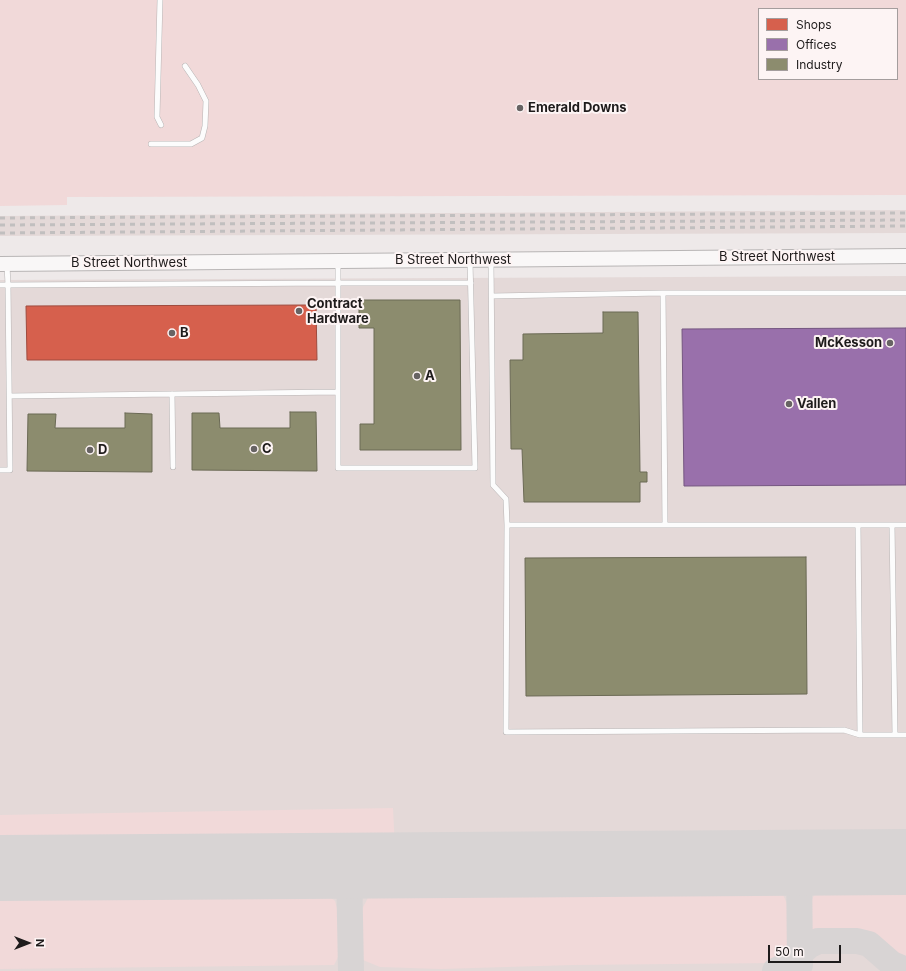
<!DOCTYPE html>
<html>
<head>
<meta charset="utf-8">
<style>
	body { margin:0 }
	#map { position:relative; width:906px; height:971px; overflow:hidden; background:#eee9e9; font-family:Inter,sans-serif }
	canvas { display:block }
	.legend { position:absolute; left:758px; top:8px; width:140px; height:72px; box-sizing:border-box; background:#fdf4f4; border:1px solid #a49d9d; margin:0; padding:5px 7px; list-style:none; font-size:12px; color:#1e1b1b }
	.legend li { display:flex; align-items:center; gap:8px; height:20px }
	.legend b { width:20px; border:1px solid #a49d9d }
	.north { position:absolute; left:8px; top:923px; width:40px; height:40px; -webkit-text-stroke:3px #fdf4f4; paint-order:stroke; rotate:90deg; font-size:11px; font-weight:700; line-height:16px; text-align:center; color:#1e1b1b }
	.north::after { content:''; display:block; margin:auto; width:14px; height:18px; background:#1e1b1b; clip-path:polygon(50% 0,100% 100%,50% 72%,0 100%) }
	.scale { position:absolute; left:768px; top:945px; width:73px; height:18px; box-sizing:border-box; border:2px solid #1e1b1b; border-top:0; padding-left:5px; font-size:12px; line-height:14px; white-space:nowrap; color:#1e1b1b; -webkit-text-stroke:3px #fdf4f4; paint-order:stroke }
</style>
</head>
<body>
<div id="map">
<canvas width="906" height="971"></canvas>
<ul class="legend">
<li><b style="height:11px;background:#d6604d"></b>Shops</li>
<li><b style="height:11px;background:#9970ab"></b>Offices</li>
<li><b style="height:11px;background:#8c8c6e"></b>Industry</li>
</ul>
<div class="north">N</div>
<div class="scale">50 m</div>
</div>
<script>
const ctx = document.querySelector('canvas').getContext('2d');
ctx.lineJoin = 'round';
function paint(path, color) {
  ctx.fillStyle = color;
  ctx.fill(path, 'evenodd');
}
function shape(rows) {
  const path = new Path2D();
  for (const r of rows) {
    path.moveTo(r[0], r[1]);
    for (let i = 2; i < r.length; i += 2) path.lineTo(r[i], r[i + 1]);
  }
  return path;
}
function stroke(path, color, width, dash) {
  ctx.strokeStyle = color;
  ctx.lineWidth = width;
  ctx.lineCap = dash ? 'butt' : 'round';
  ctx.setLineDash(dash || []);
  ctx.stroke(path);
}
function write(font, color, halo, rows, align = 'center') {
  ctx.font = font + ' Inter,sans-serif';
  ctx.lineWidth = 4;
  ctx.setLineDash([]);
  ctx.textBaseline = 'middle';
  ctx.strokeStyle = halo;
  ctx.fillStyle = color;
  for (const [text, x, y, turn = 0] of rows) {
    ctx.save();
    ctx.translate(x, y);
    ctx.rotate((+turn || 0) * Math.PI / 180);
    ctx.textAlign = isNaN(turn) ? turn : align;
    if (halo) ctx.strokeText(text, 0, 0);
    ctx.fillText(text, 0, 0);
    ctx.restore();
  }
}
paint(shape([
	[906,210,906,233,0,236,0,216],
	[906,276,906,971,0,971,0,280]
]), '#e4d9d8');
paint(shape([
	[0,0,906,0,906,195,67,197,67,205,0,206],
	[759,9,897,9,897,79,759,79],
	[393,808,395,849,339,852,0,851,0,815],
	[906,880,906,964,894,957,877,940,867,936,812,935,808,926,809,911,813,897,823,886,833,883],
	[643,882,760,883,781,890,788,906,791,922,790,943,784,957,776,963,572,965,441,969,380,967,363,960,358,938,361,911,370,894,384,885],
	[306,885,325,892,335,901,341,924,341,951,334,965,0,969,0,888]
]), '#f1d9d9');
const shops = shape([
	[316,305,317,360,27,360,26,306,316,305]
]);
paint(shops, '#d6604d');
stroke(shops, '#9f4b3e', 1);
const offices = shape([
	[906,328,906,485,684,486,682,329,906,328]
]);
paint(offices, '#9970ab');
stroke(offices, '#745680', 1);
const industry = shape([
	[359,300,460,300,461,450,360,450,360,424,374,424,374,328,359,328,359,300],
	[603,312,638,312,640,472,647,472,647,482,640,482,640,502,524,502,522,449,511,449,510,360,523,360,523,334,603,333,603,312],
	[290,412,316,412,317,471,192,470,192,413,219,413,220,428,290,428,290,412],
	[125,413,152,414,152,472,27,471,28,414,56,414,55,428,125,428,125,413],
	[806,557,807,694,526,696,525,558,806,557]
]);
paint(industry, '#8c8c6e');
stroke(industry, '#6b6a55', 1);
stroke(shape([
	[799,862,800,965],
	[349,866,351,971],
	[775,971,787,965,810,945,818,941,857,941,869,944,892,964,906,970]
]), '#d8d4d4', 26);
stroke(shape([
	[0,868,906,862]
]), '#d8d4d4', 66);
const lane = shape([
	[160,0,157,117,161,125],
	[151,144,191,144,202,138,205,126,206,101,198,85,185,66],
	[491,261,493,485,506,499,507,525],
	[338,263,338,283,471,283],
	[7,265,8,285,338,283,338,392],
	[0,285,8,285,10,470,0,470],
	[663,293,906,293],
	[492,296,663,293,665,525],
	[172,394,173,467],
	[9,396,338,392,338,468,475,468,470,261],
	[858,525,507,525,506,732,844,730,860,735],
	[892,525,895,735],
	[906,525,858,525,860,735,906,735]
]);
const secondary = shape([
	[0,264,906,256]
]);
stroke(lane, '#b8b5b5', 6);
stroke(secondary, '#b8b5b5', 16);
stroke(lane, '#fcfcfc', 5);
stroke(secondary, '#f9f7f7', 14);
stroke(shape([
	[0,218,906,213],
	[0,225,906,220],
	[0,233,906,226]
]), '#c1bfbf', 3, [5, 5]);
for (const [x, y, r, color] of [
	[520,108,4,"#676363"],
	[299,311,4,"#676363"],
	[172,333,4,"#676363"],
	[890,343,4,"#676363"],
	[417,376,4,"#676363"],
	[789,404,4,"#676363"],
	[254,449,4,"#676363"],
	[90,450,4,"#676363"]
]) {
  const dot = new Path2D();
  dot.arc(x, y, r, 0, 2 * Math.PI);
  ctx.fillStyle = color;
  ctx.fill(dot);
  stroke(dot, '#fdf4f4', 1.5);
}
write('bold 13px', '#1e1b1b', '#fdf4f4', [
	["Emerald Downs",528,108],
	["Contract",307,304],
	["Hardware",307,319],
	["B",180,333],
	["McKesson",882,343,"right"],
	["A",425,376],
	["Vallen",797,404],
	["C",262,449],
	["D",98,450]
], 'left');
write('13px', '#1e1b1b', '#fdf4f4', [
	["B Street Northwest",777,257],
	["B Street Northwest",453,260],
	["B Street Northwest",129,263]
]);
</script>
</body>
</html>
